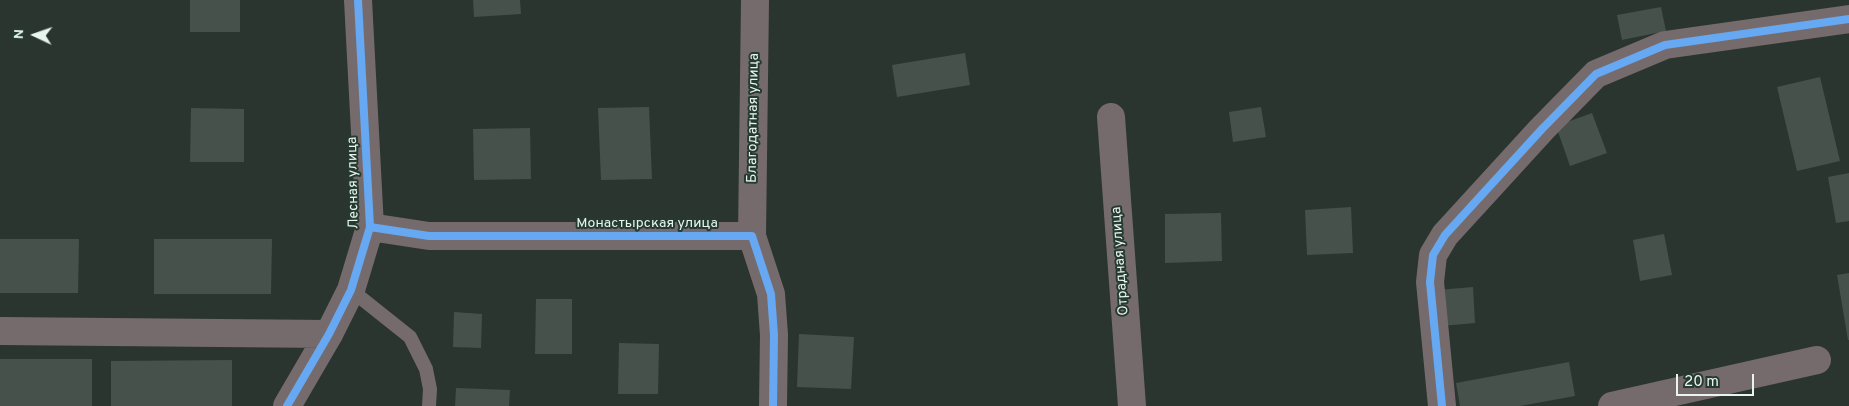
<!DOCTYPE html>
<html>
<head>
<meta charset="utf-8">
<style>
	body { margin:0 }
	#map { position:relative; width:1849px; height:406px; overflow:hidden; background:#2a3530; font-family:Overpass,sans-serif }
	canvas { display:block }
	.north { position:absolute; left:10px; top:10px; width:50px; height:50px; -webkit-text-stroke:4px #253a31; paint-order:stroke; rotate:273deg; font-size:14px; font-weight:700; line-height:20px; text-align:center; color:#e8f5ef }
	.north::after { content:''; display:block; margin:auto; width:18px; height:22px; background:#e8f5ef; clip-path:polygon(50% 0,100% 100%,50% 72%,0 100%) }
	.scale { position:absolute; left:1676px; top:374px; width:78px; height:22px; box-sizing:border-box; border:2px solid #e8f5ef; border-top:0; padding-left:6px; font-size:15px; line-height:18px; white-space:nowrap; color:#e8f5ef; -webkit-text-stroke:4px #253a31; paint-order:stroke }
</style>
</head>
<body>
<div id="map">
<canvas width="1849" height="406"></canvas>
<div class="north">N</div>
<div class="scale">20 m</div>
</div>
<script>
const ctx = document.querySelector('canvas').getContext('2d');
ctx.lineJoin = 'round';
function paint(path, color) {
  ctx.fillStyle = color;
  ctx.fill(path, 'evenodd');
}
function shape(rows) {
  const path = new Path2D();
  for (const r of rows) {
    path.moveTo(r[0], r[1]);
    for (let i = 2; i < r.length; i += 2) path.lineTo(r[i], r[i + 1]);
  }
  return path;
}
function stroke(path, color, width, dash) {
  ctx.strokeStyle = color;
  ctx.lineWidth = width;
  ctx.lineCap = dash ? 'butt' : 'round';
  ctx.setLineDash(dash || []);
  ctx.stroke(path);
}
function write(font, color, halo, rows, align = 'center') {
  ctx.font = font + ' Overpass,sans-serif';
  ctx.lineWidth = 4;
  ctx.setLineDash([]);
  ctx.textBaseline = 'middle';
  ctx.strokeStyle = halo;
  ctx.fillStyle = color;
  for (const [text, x, y, turn = 0] of rows) {
    ctx.save();
    ctx.translate(x, y);
    ctx.rotate((+turn || 0) * Math.PI / 180);
    ctx.textAlign = isNaN(turn) ? turn : align;
    if (halo) ctx.strokeText(text, 0, 0);
    ctx.fillText(text, 0, 0);
    ctx.restore();
  }
}
paint(shape([
	[190,0,240,0,240,32,190,32],
	[473,0,520,0,521,14,474,17],
	[1661,7,1666,31,1622,40,1617,15],
	[965,53,970,85,897,97,892,65],
	[1820,77,1840,161,1797,171,1777,87],
	[649,107,652,179,601,180,598,108],
	[1261,107,1266,137,1233,142,1229,112],
	[191,108,244,109,244,162,190,162],
	[1592,113,1607,153,1570,166,1556,126],
	[530,128,531,179,474,180,473,129],
	[1849,173,1849,221,1836,223,1828,177],
	[1351,207,1353,253,1307,255,1305,210],
	[1221,213,1222,261,1165,263,1165,214],
	[1664,234,1672,275,1640,281,1633,240],
	[0,239,79,239,78,293,0,293],
	[154,239,272,239,271,294,154,294],
	[1849,273,1849,340,1848,340,1837,275],
	[1473,287,1475,323,1441,326,1438,290],
	[536,299,572,299,572,354,535,354],
	[454,312,482,314,481,348,453,347],
	[799,334,854,337,851,389,797,387],
	[619,343,659,344,658,394,618,394],
	[0,359,92,359,92,406,0,406],
	[232,360,232,406,111,406,111,361],
	[1569,362,1575,396,1520,406,1460,406,1456,383],
	[456,388,510,390,509,406,455,406]
]), '#46514c');
stroke(shape([
	[351,290,410,337,426,369,430,389,429,406]
]), '#766b6c', 14);
stroke(shape([
	[1111,117,1132,406],
	[370,227,429,236,752,236,771,294,774,335,773,406],
	[752,236,755,0],
	[0,331,329,334],
	[287,406,329,334,351,290,370,227,358,0],
	[1442,406,1430,282,1433,255,1445,235,1542,129,1596,74,1665,45,1849,19],
	[1612,406,1817,360]
]), '#766b6c', 28);
stroke(shape([
	[370,227,429,236,752,236,771,294,774,335,773,406],
	[287,406,329,334,351,290,370,227,358,0],
	[1442,406,1430,282,1433,255,1445,235,1542,129,1596,74,1665,45,1849,19]
]), '#66a8f1', 8);
write('14px', '#e8f5ef', '#253a31', [
	["Благодатная улица",754,118,-89],
	["Лесная улица",354,183,-91],
	["Монастырская улица",647,224],
	["Отрадная улица",1121,261,-94]
]);
</script>
</body>
</html>
